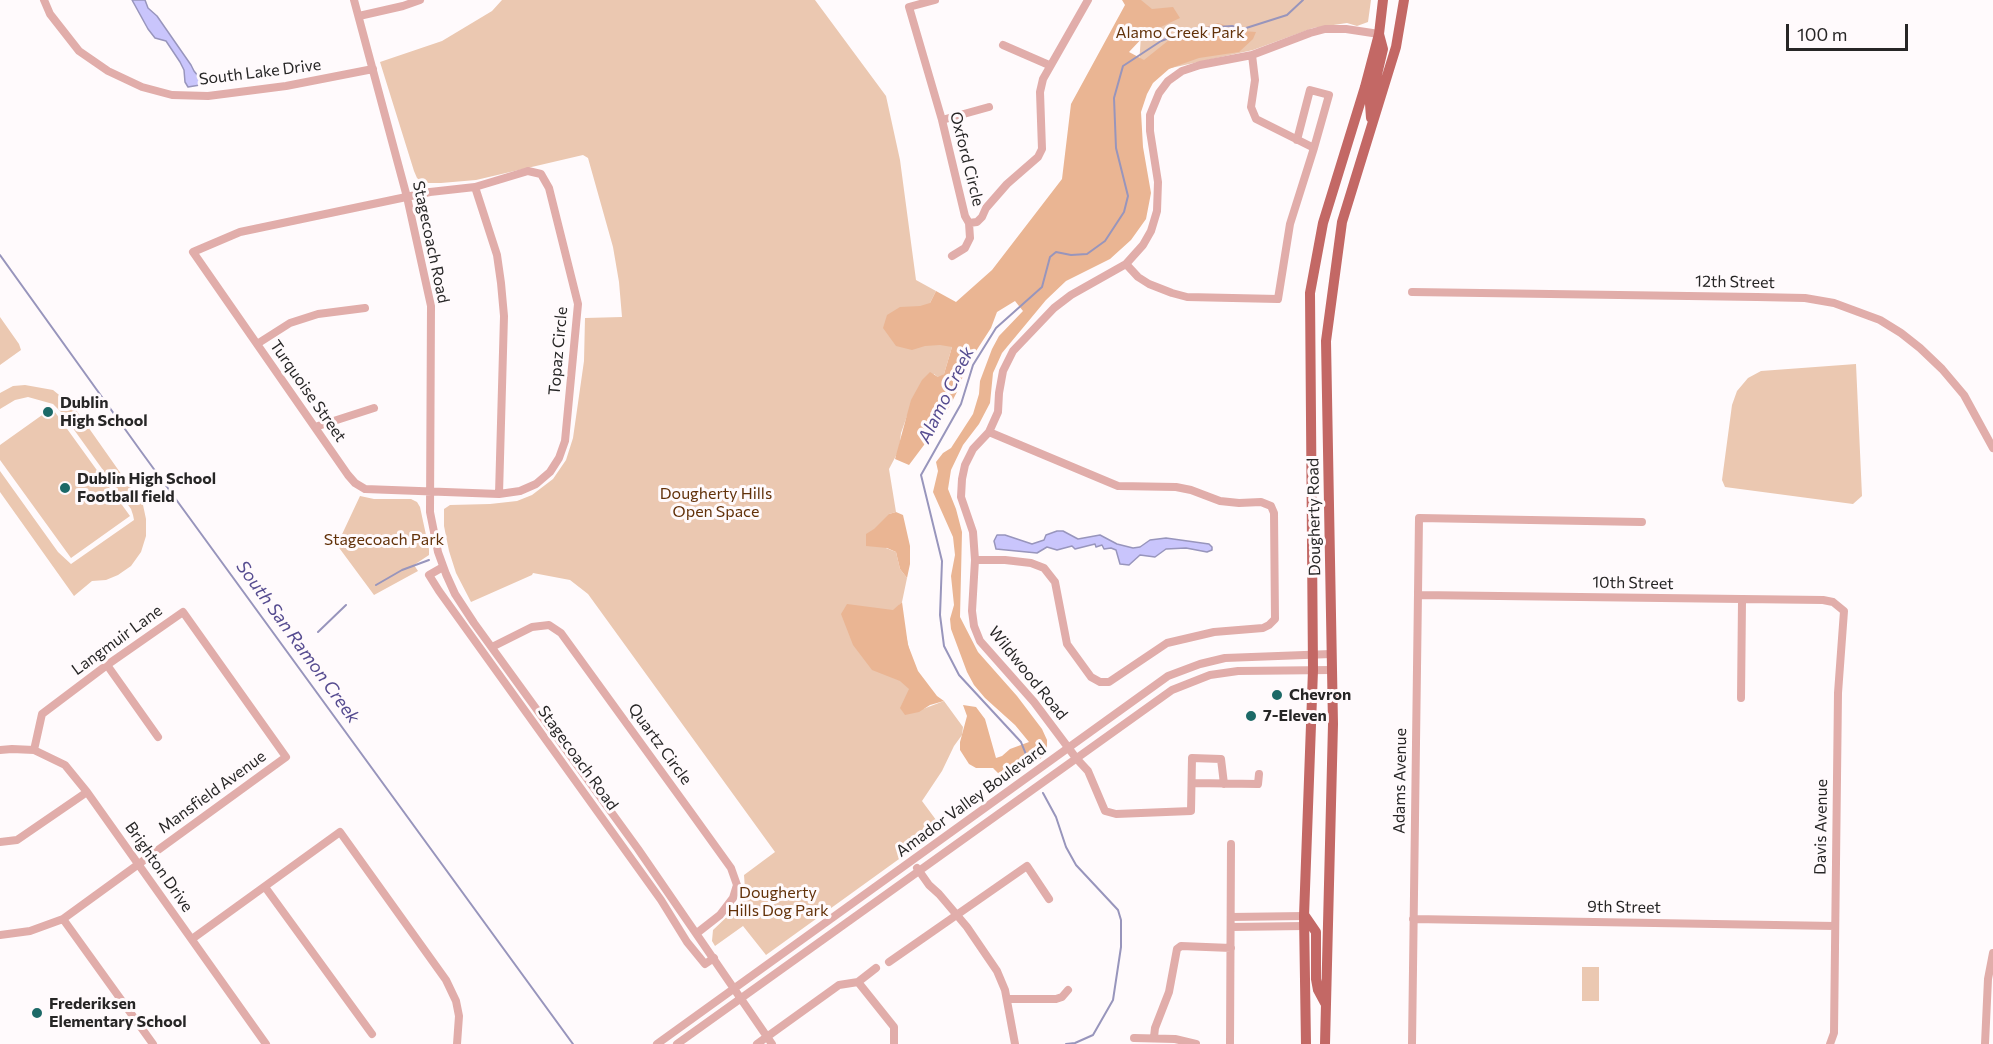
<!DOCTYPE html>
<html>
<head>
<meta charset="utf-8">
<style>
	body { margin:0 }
	#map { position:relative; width:1993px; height:1044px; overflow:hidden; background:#fffafc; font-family:Commissioner,sans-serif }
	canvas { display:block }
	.scale { position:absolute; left:1786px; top:24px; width:122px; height:27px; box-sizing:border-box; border:3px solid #272626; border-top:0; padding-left:8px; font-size:18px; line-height:21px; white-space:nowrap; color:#272626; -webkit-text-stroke:4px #fffafc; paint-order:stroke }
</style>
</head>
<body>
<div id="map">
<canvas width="1993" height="1044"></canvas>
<div class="scale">100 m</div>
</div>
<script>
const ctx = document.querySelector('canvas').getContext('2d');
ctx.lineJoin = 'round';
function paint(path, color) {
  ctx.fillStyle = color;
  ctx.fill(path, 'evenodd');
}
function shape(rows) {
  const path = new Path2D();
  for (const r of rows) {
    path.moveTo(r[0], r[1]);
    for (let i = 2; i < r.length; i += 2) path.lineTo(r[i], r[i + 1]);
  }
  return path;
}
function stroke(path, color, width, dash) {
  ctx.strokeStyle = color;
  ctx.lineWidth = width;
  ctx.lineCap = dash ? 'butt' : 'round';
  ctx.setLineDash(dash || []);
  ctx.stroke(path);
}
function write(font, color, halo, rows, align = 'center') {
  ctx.font = font + ' Commissioner,sans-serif';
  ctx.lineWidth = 6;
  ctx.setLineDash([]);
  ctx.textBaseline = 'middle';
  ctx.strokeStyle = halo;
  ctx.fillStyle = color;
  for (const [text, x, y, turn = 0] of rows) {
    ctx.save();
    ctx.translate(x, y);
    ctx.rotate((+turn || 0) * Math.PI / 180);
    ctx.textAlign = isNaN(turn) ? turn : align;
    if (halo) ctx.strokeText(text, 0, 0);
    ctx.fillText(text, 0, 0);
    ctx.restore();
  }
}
paint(shape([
	[502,0,815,0,886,96,900,160,916,280,936,291,930,303,952,347,944,374,939,378,934,374,907,416,901,433,899,450,889,469,896,512,889,514,886,548,896,552,900,569,907,578,902,602,899,605,923,709,944,701,963,727,962,735,954,746,942,771,922,801,942,828,766,955,743,926,715,946,712,941,713,930,733,911,741,900,745,889,744,875,775,852,588,594,570,580,533,573,532,575,471,602,456,573,449,551,444,526,444,509,450,505,490,504,517,501,532,495,553,479,566,460,573,438,584,361,585,318,622,317,619,282,613,247,588,158,583,155,476,180,441,183,423,183,417,178,414,171,380,62,442,41,492,11],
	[1126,0,1371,0,1368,22,1357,26,1347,23,1313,28,1253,50,1171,68,1138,78,1142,22],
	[0,317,19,344,21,350,0,365],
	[1856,364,1862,496,1853,504,1725,487,1722,480,1732,405,1737,391,1748,378,1761,371],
	[25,385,53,390,74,407,143,505,146,519,146,536,141,552,131,566,118,575,106,580,92,581,74,596,0,492,0,471,58,552,71,564,134,520,133,515,131,509,62,413,53,404,28,397,15,400,0,409,0,393,13,386],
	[52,408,130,516,71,558,0,460,0,445],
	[360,496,374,499,411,499,417,502,420,507,429,549,429,555,414,565,418,571,374,595,337,545],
	[1582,967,1599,967,1599,1001,1582,1001]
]), '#ebc8b1');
paint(shape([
	[1122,0,1141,0,1152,9,1173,7,1180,18,1146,34,1129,52,1144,60,1169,40,1218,23,1243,31,1256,32,1253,39,1239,52,1199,58,1182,64,1169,69,1153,83,1147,94,1141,112,1143,147,1151,193,1146,219,1131,240,1110,259,1066,281,1046,300,1002,353,993,373,990,403,979,424,963,445,951,470,948,489,956,509,962,532,960,617,978,652,1017,696,1042,729,1047,740,1047,754,1007,782,993,768,976,768,969,764,960,750,960,742,967,716,963,705,976,707,985,719,996,758,1002,756,1010,749,1029,742,1015,725,985,698,974,685,967,672,951,629,950,619,954,605,951,576,955,555,953,537,933,492,938,471,936,462,943,453,951,448,973,414,979,394,980,381,992,349,999,336,1023,311,1015,301,997,312,991,328,965,368,960,386,942,421,909,465,895,459,911,400,922,380,930,372,938,377,944,374,952,347,940,345,925,346,912,350,896,346,883,328,887,315,900,307,920,306,930,303,936,291,956,302,992,270,1062,179,1071,104,1125,5],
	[896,512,903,515,910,546,910,564,907,578,900,569,896,552,887,548,866,546,866,534,874,529,889,514],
	[902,602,908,645,918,671,937,696,944,701,930,705,919,712,905,715,900,708,909,689,900,681,872,670,853,645,841,614,847,604,893,610]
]), '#eab593');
const water = shape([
	[132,0,145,0,148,8,157,16,191,65,194,71,203,82,200,85,188,87,185,82,184,70,180,62,166,41,155,38,148,29,132,0],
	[1057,531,1063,531,1078,539,1100,535,1117,544,1133,548,1140,547,1150,540,1166,538,1209,544,1212,547,1212,550,1207,552,1186,548,1166,549,1155,557,1140,555,1129,565,1120,564,1116,550,1111,548,1104,549,1102,545,1096,547,1095,544,1075,549,1072,546,1057,550,1047,547,1037,553,996,549,994,541,997,535,1005,535,1032,544,1044,540,1046,535,1057,531]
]);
paint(water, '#c9c5fc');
stroke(water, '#9895bc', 1.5);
stroke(shape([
	[0,255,140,450,573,1044],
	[376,585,402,570,429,560],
	[318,632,346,605],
	[1029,762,1021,742,959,675,944,646,940,615,942,561,921,475,961,404,973,365,996,328,1042,287,1050,257,1056,252,1071,255,1087,254,1105,241,1124,212,1128,196,1116,148,1114,98,1123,66,1161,41,1192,29,1232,26,1243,29,1287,15,1303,0],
	[1043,793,1056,817,1066,847,1076,865,1118,910,1121,920,1121,947,1113,1000,1093,1035,1075,1043,1066,1044]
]), '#9895bc', 2);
stroke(shape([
	[44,0,50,14,79,51,108,71,142,87,172,95,208,96,286,86,373,69],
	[354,0,407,197,431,306,430,512,438,552,446,574,455,594,474,623,638,849,772,1044],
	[935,0,909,7,942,120,965,216,969,223,977,222,982,217,986,208,1007,184,1038,157,1042,149,1040,92,1043,79,1088,0],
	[359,16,403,6,420,0],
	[1003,45,1049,65],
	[942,120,989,107],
	[1297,140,1310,90,1329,95,1314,148],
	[528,171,541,174,549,188,578,304,565,441,559,458,550,472,536,484,520,491,499,494,365,489,355,483,348,475,193,252,240,232,430,192,475,187,528,171],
	[475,187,497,255,501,283,504,316,499,494],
	[952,256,965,248,970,238,969,223],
	[1126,264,1138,277,1149,284,1172,293,1187,297,1278,299,1290,224,1314,148,1256,119,1251,107,1255,80,1252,55],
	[1412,292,1757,297,1805,298,1834,303,1880,320,1901,333,1920,348,1942,369,1964,395,1993,448],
	[257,344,290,323,318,314,365,308],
	[315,427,374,408],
	[975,560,1005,560,1031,563,1044,568,1055,582,1067,644,1091,677,1100,682,1109,682,1167,643,1214,632,1263,628,1269,625,1275,619,1274,513,1271,506,1261,502,1239,503,1220,501,1191,490,1176,487,1118,486,989,432],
	[443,567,429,575,439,591,661,900,687,942,705,964,714,958],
	[1418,595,1823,600,1833,602,1844,611,1838,693,1834,1033,1830,1044],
	[492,647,532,627,549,625,561,633,690,811,731,868,737,885,733,898,720,915,697,933],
	[107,665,158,737],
	[1741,698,1742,601],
	[0,750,12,749,34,750,65,765,87,792,266,1044],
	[1193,783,1258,784,1259,774],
	[1224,784,1221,759,1192,758,1191,811,1116,814,1105,811,1088,771,1076,758,1034,702,980,641,974,626,972,611,975,560,973,532,961,497,962,479,965,465,973,449,989,432,998,412,999,393,1003,371,1013,351,1054,308,1071,295,1126,264,1143,245,1151,231,1157,211,1158,182,1150,131,1150,115,1159,93,1168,81,1182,71,1200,65,1252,55,1310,33,1325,29,1346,29,1379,34],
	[0,842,17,840,87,792],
	[917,868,929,885,939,894,967,927,997,971,1005,990,1015,1044],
	[265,887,372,1034],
	[1231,917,1304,916],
	[63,919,153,1044],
	[1413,919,1835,926],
	[1231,927,1304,926],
	[0,935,30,931,63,919,286,757,183,612,107,665,42,714,34,750],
	[192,939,340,832,446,980,456,1001,459,1016,457,1044],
	[889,962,1027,866,1049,899],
	[858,982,876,968],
	[1007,999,1056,999,1062,997,1068,990],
	[1154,1037,1155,1028,1169,992,1177,949,1181,946,1231,948],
	[1134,1038,1175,1039,1196,1044],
	[657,1044,1168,676,1200,664,1225,658,1331,654],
	[677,1044,1172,690,1210,675,1238,671,1331,670],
	[757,1044,839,985,858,982,894,1027,894,1044],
	[1230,1044,1231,844],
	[1412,1044,1419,518,1642,522],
	[1985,1044,1988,979,1993,953]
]), '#e1adaa', 8);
stroke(shape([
	[1371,118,1370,104,1383,49,1379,34],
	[1305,916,1316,932,1316,979,1318,990,1325,1003],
	[1306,1044,1304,916,1313,670,1310,293,1323,223,1365,87,1379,34,1383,0],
	[1325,1044,1333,724,1326,341,1342,222,1396,47,1404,0]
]), '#c36865', 10);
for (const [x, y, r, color] of [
	[48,412,6,"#1c6967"],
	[65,488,6,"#1c6967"],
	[1277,695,6,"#1c6967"],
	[1251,716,6,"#1c6967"],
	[37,1013,6,"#1c6967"]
]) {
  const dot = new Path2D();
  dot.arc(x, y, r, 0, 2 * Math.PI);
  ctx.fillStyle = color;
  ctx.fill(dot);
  stroke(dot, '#fffafc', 2);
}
write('16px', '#623109', '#fffafc', [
	["Alamo Creek Park",1180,33],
	["Dougherty Hills",716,494],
	["Open Space",716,512],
	["Stagecoach Park",384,540],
	["Dougherty",778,893],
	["Hills Dog Park",778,911]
]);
write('16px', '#272626', '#fffafc', [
	["South Lake Drive",260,72,-7],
	["Oxford Circle",967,159,76],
	["Stagecoach Road",431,242,78],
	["12th Street",1735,282,1],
	["Topaz Circle",558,351,-85],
	["Turquoise Street",308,391,55],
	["Dougherty Road",1314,517,-91],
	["10th Street",1633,583,1],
	["Langmuir Lane",117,640,-36],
	["Wildwood Road",1028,673,51],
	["Quartz Circle",660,744,54],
	["Stagecoach Road",578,758,54],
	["Adams Avenue",1400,781,-89],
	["Mansfield Avenue",212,792,-36],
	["Amador Valley Boulevard",971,800,-36],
	["Davis Avenue",1821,827,-89],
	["Brighton Drive",159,867,55],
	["9th Street",1624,907,1]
]);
write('bold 16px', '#272626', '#fffafc', [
	["Dublin",60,403],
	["High School",60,421],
	["Dublin High School",77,479],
	["Football field",77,497],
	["Chevron",1289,695],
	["7-Eleven",1263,716],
	["Frederiksen",49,1004],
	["Elementary School",49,1022]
], 'left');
write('italic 18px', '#564c90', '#fffafc', [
	["Alamo Creek",946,395,-64],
	["South San Ramon Creek",298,642,54]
]);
</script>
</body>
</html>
